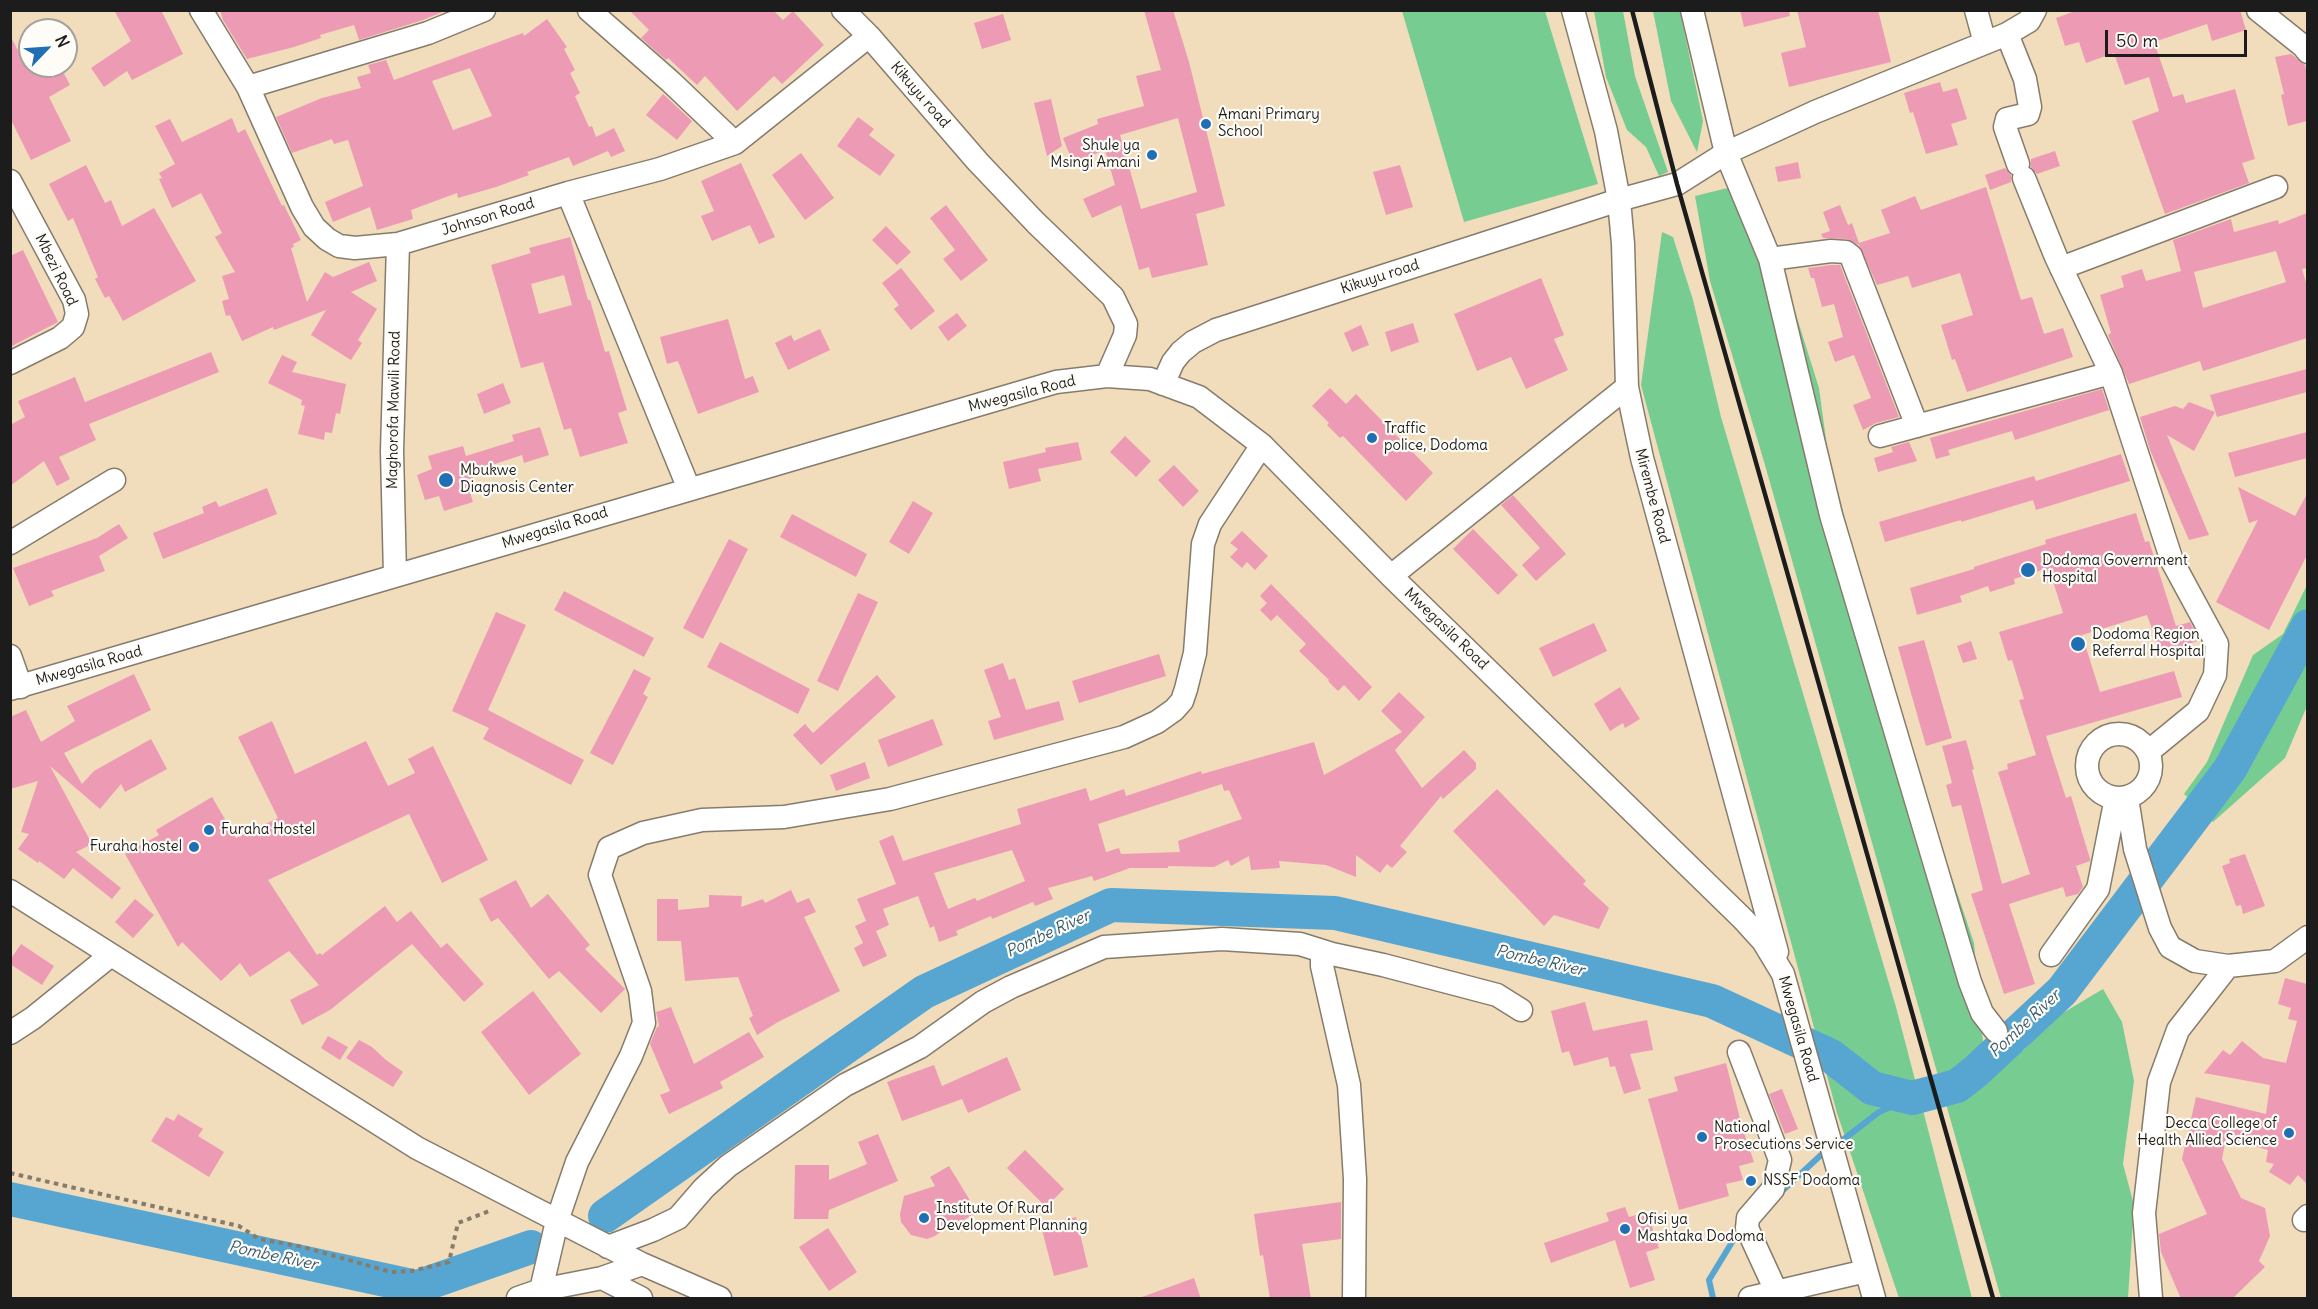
<!DOCTYPE html>
<html>
<head>
<meta charset="utf-8">
<style>
	body { margin:0 }
	#map { position:relative; width:2318px; height:1309px; overflow:hidden; background:#f1dcbc; font-family:Delius,sans-serif }
	canvas { display:block }
	.frame { position:absolute; inset:0; border:12px solid #1c1c1c; pointer-events:none }
	.north { position:absolute; left:18px; top:18px; width:60px; height:60px; box-sizing:border-box; background:#fdfcf7; border:2px solid #a3a29f; border-radius:50%; rotate:65deg; font-size:16px; font-weight:700; line-height:24px; text-align:center; color:#1c1c1c }
	.north::after { content:''; display:block; margin:auto; width:21px; height:27px; background:#1f6fb2; clip-path:polygon(50% 0,100% 100%,50% 72%,0 100%) }
	.scale { position:absolute; left:2105px; top:30px; width:142px; height:27px; box-sizing:border-box; border:3px solid #1c1c1c; border-top:0; padding-left:8px; font-size:18px; line-height:21px; white-space:nowrap; color:#1c1c1c; -webkit-text-stroke:4px #fdfcf7; paint-order:stroke }
</style>
</head>
<body>
<div id="map">
<canvas width="2318" height="1309"></canvas>
<div class="frame"></div>
<div class="north">N</div>
<div class="scale">50 m</div>
</div>
<script>
const ctx = document.querySelector('canvas').getContext('2d');
ctx.lineJoin = 'round';
function paint(path, color) {
  ctx.fillStyle = color;
  ctx.fill(path, 'evenodd');
}
function shape(rows) {
  const path = new Path2D();
  for (const r of rows) {
    if (r.length === 3) {
      path.moveTo(r[0] + r[2], r[1]);
      path.arc(r[0], r[1], r[2], 0, 2 * Math.PI);
      continue;
    }
    path.moveTo(r[0], r[1]);
    for (let i = 2; i < r.length; i += 2) path.lineTo(r[i], r[i + 1]);
  }
  return path;
}
function stroke(path, color, width, dash) {
  ctx.strokeStyle = color;
  ctx.lineWidth = width;
  ctx.lineCap = dash ? 'butt' : 'round';
  ctx.setLineDash(dash || []);
  ctx.stroke(path);
}
function write(font, color, halo, rows, align = 'center') {
  ctx.font = font + ' Delius,sans-serif';
  ctx.lineWidth = 4.5;
  ctx.setLineDash([]);
  ctx.textBaseline = 'middle';
  ctx.strokeStyle = halo;
  ctx.fillStyle = color;
  for (const [text, x, y, turn = 0] of rows) {
    ctx.save();
    ctx.translate(x, y);
    ctx.rotate((+turn || 0) * Math.PI / 180);
    ctx.textAlign = isNaN(turn) ? turn : align;
    if (halo) ctx.strokeText(text, 0, 0);
    ctx.fillText(text, 0, 0);
    ctx.restore();
  }
}
paint(shape([
	[1402,11,1545,11,1598,184,1464,222],
	[1594,11,1623,11,1635,76,1668,172,1659,176,1646,147,1627,130,1606,77],
	[1653,11,1680,11,1703,121,1697,152,1671,101],
	[1744,184,1774,236,1787,286,1819,388,1828,454,1895,708,1974,943,1983,1042,2023,1051,2056,1017,2103,989,2122,1022,2134,1081,2123,1164,2134,1205,2128,1298,2001,1298,1765,465,1710,281,1695,196],
	[1662,232,1673,237,1693,300,1721,417,1896,1007,1972,1298,1899,1298,1837,1113,1641,385],
	[2307,585,2307,706,2285,758,2213,822,2184,794,2207,762,2253,655,2283,634]
]), '#77cd91');
stroke(shape([
	[1844,1139,1879,1112,1912,1098],
	[1780,1193,1821,1155],
	[1713,1298,1709,1280,1737,1234]
]), '#57a6d1', 6);
stroke(shape([
	[10,1199,417,1287,531,1247],
	[605,1216,924,992,1111,905,1335,913,1712,1001,1831,1056,1872,1088,1912,1098,1957,1086,1975,1072,2062,991,2230,769,2308,626]
]), '#57a6d1', 34);
paint(shape([
	[114,10,161,10,183,54,132,80,127,71,104,87,91,68,131,41],
	[220,10,447,10,423,20,359,40,354,25,320,35,321,38,294,47,247,59,223,20],
	[629,10,773,10,783,20,793,11,824,45,782,84,774,76,737,111,705,76,697,85,668,58,666,60,641,38,649,30],
	[1144,10,1173,10,1189,62,1225,206,1196,214,1208,265,1152,278,1149,267,1139,270,1121,205,1092,218,1083,199,1115,185,1105,150,1073,163,1063,138,1098,124,1097,119,1144,106,1136,76,1161,70],
	[1178,118,1197,192,1141,209,1120,135],
	[1740,10,1789,10,1790,16,1744,27],
	[1797,10,1878,10,1891,62,1789,87,1781,53,1806,47],
	[2078,10,2240,10,2246,30,2212,41,2207,24,2154,42,2173,97,2183,94,2186,103,2235,89,2255,159,2242,163,2249,183,2165,214,2132,121,2159,111,2149,77,2125,85,2114,53,2086,63,2079,42,2065,46,2056,18],
	[1003,14,1011,40,982,49,974,23],
	[547,19,567,47,564,49,575,70,570,73,580,93,575,96,589,127,592,126,596,137,614,128,625,151,611,157,608,151,573,166,569,157,527,172,529,175,496,187,458,198,457,193,411,210,413,219,377,230,370,207,333,222,325,202,363,186,348,140,334,144,332,139,292,153,276,117,322,98,361,88,357,77,371,73,368,65,386,60,394,80,523,33,524,36],
	[470,68,492,116,453,130,432,81],
	[10,35,26,66,60,66,70,85,49,97,71,141,31,160,10,118],
	[2291,54,2305,65,2307,75,2307,121,2288,126,2281,95,2284,94,2275,57],
	[1940,82,1943,92,1957,88,1967,119,1951,124,1958,145,1926,154,1913,112,1910,113,1904,93],
	[663,94,692,121,677,140,646,115],
	[1051,99,1062,146,1047,156,1034,103],
	[858,117,874,129,869,135,895,155,880,176,837,146],
	[232,118,238,133,245,129,282,206,284,205,301,240,293,244,294,247,291,248,307,302,325,272,333,277,369,262,377,281,351,292,377,309,358,340,362,343,351,360,311,335,326,310,274,330,273,327,242,341,230,315,226,316,222,301,229,299,222,276,235,272,215,237,222,233,201,193,172,208,159,179,162,178,159,173,175,164,155,126,170,119,182,142],
	[2055,151,2060,166,2037,174,2031,167,2031,159],
	[801,153,834,198,805,220,772,175],
	[1798,162,1801,178,1778,182,1775,167],
	[741,163,775,237,759,244,750,225,712,241,701,216,714,211,701,181],
	[86,165,105,203,111,200,122,226,154,208,196,281,123,321,109,296,105,298,95,279,98,277,73,218,68,221,49,184],
	[1400,165,1413,207,1386,215,1373,172],
	[2005,168,2011,175,2011,182,1990,190,1985,175],
	[1986,187,2021,300,2032,297,2044,334,2063,328,2073,357,1967,392,1955,359,1952,360,1941,325,1973,315,1960,273,1912,288,1908,276,1877,285,1859,245,1847,239,1823,238,1821,234,1830,231,1823,212,1840,205,1848,225,1852,223,1859,243,1890,233,1881,210,1915,196,1921,210],
	[946,205,988,260,961,281,943,259,955,250,930,218],
	[2307,213,2307,268,2302,269,2307,286,2307,338,2203,371,2200,361,2129,384,2108,335,2111,333,2100,295,2124,287,2121,276,2142,269,2146,281,2181,271,2173,240,2231,219,2234,232,2278,220,2279,224],
	[2276,251,2286,282,2203,308,2194,272],
	[886,226,911,252,897,265,872,240],
	[570,237,588,300,590,300,605,352,609,351,627,410,618,413,628,443,580,457,571,428,564,430,543,362,521,368,491,265,531,253,529,248],
	[564,275,572,305,539,314,531,284],
	[23,250,58,322,10,347,10,256],
	[1831,265,1840,265,1899,417,1876,423,1863,430,1853,405,1871,398,1854,355,1835,362,1828,342,1843,337,1834,304,1822,307,1814,278,1811,278,1808,268],
	[901,268,935,311,911,330,894,309,899,305,882,283],
	[1541,278,1564,335,1554,339,1568,370,1526,389,1511,357,1477,371,1454,314],
	[957,313,967,326,948,341,938,327],
	[728,319,745,379,753,376,759,392,698,414,678,361,667,364,660,337],
	[1413,323,1419,342,1391,352,1385,332],
	[1361,325,1369,345,1352,352,1344,333],
	[820,329,830,350,788,370,775,343,791,335,794,341],
	[211,352,219,372,89,424,96,440,59,457,70,479,57,486,44,461,10,486,10,425,25,417,18,401,75,377,85,402],
	[282,355,297,362,292,372,346,384,340,414,336,413,332,433,325,432,324,440,298,434,305,406,301,405,302,400,268,383],
	[2307,369,2307,392,2217,417,2210,395],
	[503,383,511,403,484,414,477,394],
	[1330,388,1346,404,1356,394,1433,473,1406,501,1343,436,1340,438,1327,425,1329,423,1312,406],
	[2102,389,2109,410,2015,440,2012,431,1948,450,1950,455,1936,459,1930,438],
	[2189,402,2215,412,2194,451,2167,435,2209,535,2189,540,2150,450,2140,417,2175,406,2183,409],
	[540,427,549,455,524,463,522,455,471,472,473,478,466,480,473,502,444,511,439,496,425,500,417,475,432,469,428,456,463,446,466,456,514,441,512,435],
	[2307,432,2307,458,2235,477,2228,453],
	[1125,436,1151,461,1136,477,1110,452],
	[1078,442,1082,460,1038,469,1041,481,1009,489,1003,462,1046,452,1045,448],
	[1909,442,1917,461,1878,472,1874,458,1893,452,1891,447],
	[2121,454,2130,481,2036,510,2033,500,1961,522,1961,520,1885,542,1879,522,2034,476,2036,481],
	[1174,465,1199,491,1183,507,1158,480],
	[2238,487,2295,516,2307,494,2307,555,2269,630,2216,602,2258,520,2249,523],
	[267,488,277,514,163,559,153,533,204,513,202,507,216,501,219,507],
	[1513,495,1566,554,1536,581,1522,565,1540,548,1501,505],
	[913,501,933,513,909,554,889,542],
	[2136,513,2145,542,2149,541,2176,626,2190,622,2200,640,2161,654,2147,615,2082,635,2100,692,2174,671,2182,697,2046,736,2066,798,2071,796,2090,859,2090,861,2076,866,2083,887,2078,894,2066,897,2063,887,2009,904,2035,984,2004,994,1971,894,1983,890,1961,805,1952,807,1946,785,1952,783,1942,746,1966,740,1974,769,1972,770,2002,884,2030,874,1998,772,2008,769,2007,764,2036,755,2019,700,2024,699,2012,660,2008,661,1999,632,2063,613,2053,581,2046,583,2042,570,2014,579,2015,584,1990,592,1988,586,1960,596,1962,602,1917,615,1910,588,1974,569,1974,567,2046,544,2045,540],
	[792,514,867,554,856,577,780,537],
	[119,524,128,538,99,556,105,571,51,591,54,596,29,606,13,568,97,538],
	[1473,529,1518,575,1498,595,1453,549],
	[1242,531,1268,556,1255,570,1247,562,1242,568,1230,557,1238,549,1230,543],
	[729,539,748,549,703,639,683,628],
	[1271,584,1372,687,1359,701,1344,685,1338,691,1328,681,1329,680,1299,651,1306,644,1277,615,1271,621,1260,610,1267,603,1260,596],
	[564,591,654,638,644,657,554,610],
	[858,593,878,602,838,691,817,681],
	[496,612,526,625,488,710,584,760,571,785,483,739,489,728,452,711],
	[1594,623,1607,651,1553,677,1539,648],
	[1924,640,1952,738,1926,746,1898,647],
	[1971,641,1977,659,1963,663,1957,646],
	[720,642,810,689,798,714,707,667],
	[1159,654,1166,676,1079,703,1072,681],
	[1003,663,1009,680,1015,678,1026,710,1059,701,1064,720,994,740,988,721,1001,717,984,670],
	[634,669,651,678,643,694,648,697,613,765,590,753],
	[134,674,151,710,64,753,82,784,94,771,151,739,167,769,125,792,121,784,100,809,50,766,92,844,76,852,121,888,112,899,73,868,64,879,39,861,38,863,18,849,29,834,21,832,38,781,10,789,10,717,26,710,41,742,75,721,67,706],
	[877,675,896,697,821,765,793,735,805,724,813,733],
	[1620,687,1640,719,1625,728,1623,723,1610,731,1594,704],
	[1399,692,1425,717,1395,750,1422,788,1464,750,1476,763,1476,769,1443,799,1441,796,1400,846,1407,852,1392,868,1387,864,1380,873,1356,855,1356,877,1326,865,1279,861,1280,868,1251,870,1249,856,1231,866,1228,860,1214,867,1168,866,1168,868,1130,868,1094,881,1092,876,1048,888,1053,899,1035,906,1033,902,992,919,991,916,956,931,958,935,939,942,934,926,930,928,918,896,883,909,889,925,876,931,887,956,863,967,854,948,863,943,855,926,866,921,857,899,896,884,879,841,893,835,903,861,1021,824,1017,809,1086,788,1090,801,1124,789,1126,796,1201,771,1202,774,1314,742,1324,775,1402,732,1381,711],
	[1222,784,1224,791,1229,790,1242,819,1178,841,1180,852,1121,854,1119,848,1106,852,1098,824],
	[1012,850,1025,881,977,901,975,898,948,909,934,873],
	[933,719,943,745,888,767,878,740],
	[272,721,295,774,366,741,388,786,415,773,408,759,433,746,488,860,442,883,409,814,268,880,317,955,320,953,322,955,385,906,397,922,411,911,441,948,447,943,484,984,464,1002,412,944,330,1010,302,1025,290,1000,319,985,289,951,250,977,240,963,221,981,182,942,178,947,125,854,159,835,156,830,212,797,236,838,278,818,238,737],
	[865,762,870,778,836,791,830,775],
	[1497,789,1586,881,1583,884,1609,908,1599,929,1554,915,1544,926,1453,831],
	[2245,854,2265,906,2243,914,2241,905,2236,906,2222,866,2230,863,2229,859],
	[516,880,531,908,548,894,590,945,585,949,625,989,601,1013,559,971,549,979,498,918,491,922,479,899],
	[791,890,797,903,809,898,816,912,804,917,840,991,778,1022,757,1035,749,1018,753,1016,738,977,685,981,681,941,657,941,657,899,678,899,678,910,709,907,709,895,742,896,741,907,763,899,765,903],
	[135,899,154,915,133,938,115,922],
	[21,944,54,966,42,985,10,964,10,960],
	[2285,978,2307,984,2307,1184,2298,1175,2290,1185,2269,1172,2274,1164,2266,1162,2268,1150,2226,1138,2222,1159,2241,1198,2265,1208,2270,1236,2259,1261,2265,1267,2232,1299,2181,1299,2161,1252,2159,1234,2207,1214,2182,1159,2196,1097,2266,1114,2270,1085,2204,1073,2223,1050,2230,1055,2242,1041,2263,1058,2286,1063,2297,1021,2288,1019,2291,1008,2278,1004],
	[533,991,581,1054,529,1095,481,1032],
	[1585,1002,1593,1031,1647,1020,1653,1050,1630,1054,1641,1089,1624,1094,1615,1066,1610,1067,1608,1057,1574,1066,1569,1051,1562,1053,1551,1011],
	[671,1007,694,1064,749,1032,764,1057,720,1082,723,1088,669,1114,660,1095,670,1091,650,1044,657,1027,659,1026,656,1012],
	[328,1036,348,1047,340,1060,321,1048],
	[359,1040,372,1047,386,1060,403,1072,393,1087,346,1058],
	[1007,1057,1021,1090,968,1113,962,1099,902,1121,887,1082,934,1065,942,1086],
	[1726,1063,1742,1127,1754,1162,1739,1166,1743,1180,1726,1184,1729,1196,1679,1210,1648,1099,1678,1091,1674,1077],
	[1782,1089,1798,1129,1785,1134,1769,1094],
	[178,1114,203,1129,198,1136,224,1152,209,1177,151,1141,166,1117,174,1121],
	[878,1134,898,1181,829,1210,828,1219,794,1219,795,1165,829,1165,829,1180,867,1164,858,1142],
	[1025,1150,1064,1189,1046,1207,1007,1168],
	[949,1166,977,1212,957,1224,956,1221,935,1236,927,1239,911,1235,901,1222,900,1214,904,1196,935,1186,930,1177],
	[1341,1202,1341,1239,1302,1244,1311,1299,1270,1299,1263,1255,1260,1256,1254,1214],
	[1625,1207,1629,1217,1647,1212,1659,1248,1646,1252,1655,1280,1630,1288,1615,1240,1551,1263,1544,1243,1609,1221,1606,1213],
	[1076,1217,1088,1267,1054,1276,1041,1226],
	[828,1228,857,1272,829,1291,799,1247],
	[1194,1278,1201,1299,1142,1299,1142,1297]
]), '#ed9bb5');
const minor = shape([
	[201,10,248,87,302,207,314,227,327,239,339,246,355,248,398,244,568,193,660,169,735,143,869,36],
	[589,10,671,82,735,143],
	[843,10,869,36,978,162,1036,223,1113,297,1126,324,1125,335,1107,376],
	[1573,10,1606,131,1619,200,1623,244,1627,387,1642,458,1777,952],
	[1692,10,1726,153,1770,259,1831,515,1970,982,1982,1013,1996,1031],
	[1976,10,1985,43],
	[2258,10,2303,46,2308,52],
	[2007,34,2025,79,2030,107,2028,114,2007,119,2005,127,2018,164],
	[248,87,428,33,484,10],
	[2024,178,2056,257,2111,373,2172,561,2217,644,2215,675,2198,711,2148,752],
	[10,181,74,300,77,314,73,327,60,338,10,363],
	[568,193,689,489],
	[1770,259,1831,251,1846,252,1851,256,1917,426],
	[2061,268,2276,187],
	[1163,384,1173,362,1181,352,1193,342,1216,330,1619,200,1677,184,1726,153,1815,112,2007,34,2029,21,2035,10],
	[1880,436,2111,373],
	[10,543,114,480],
	[395,576,392,451,398,244],
	[1391,576,1627,387],
	[10,656,21,687],
	[10,689,1056,382,1107,376,1150,379,1199,397,1262,445,1391,576,1743,919,1763,941,1783,974,1874,1298],
	[2119,766,32],
	[2127,798,2135,849,2160,928,2170,947,2195,961,2228,966,2275,961,2308,937],
	[10,891,417,1148,642,1264],
	[1322,951,1322,966,1349,1085,1355,1179,1354,1298],
	[2051,955,2098,889,2116,798],
	[10,1033,33,1018,111,955],
	[1739,1052,1780,1160,1773,1189,1748,1218,1747,1228,1776,1291],
	[2304,1220,2308,1216],
	[608,1247,653,1230,678,1218,704,1188,728,1166,845,1085,920,1047,983,1002,1011,987,1104,947,1222,939,1300,944,1332,954,1383,965,1497,995,1521,1010],
	[602,1278,641,1298],
	[541,1290,557,1221,577,1162,631,1056,644,1023,640,991,600,875,609,848,643,833,702,820,784,817,890,799,1124,737,1157,722,1174,710,1182,701,1186,689,1195,653,1203,544,1210,524,1262,445],
	[518,1298,541,1290,602,1278,642,1264,720,1298],
	[1750,1298,1866,1271],
	[2151,1298,2144,1213,2159,1082,2178,1030,2228,966]
]);
stroke(minor, '#867c6c', 25);
stroke(shape([
	[10,1173,239,1226,259,1239,303,1247,391,1272,412,1271,449,1262,458,1223,492,1210]
]), '#867c6c', 4, [4.5, 4.5]);
stroke(minor, '#fff', 22);
stroke(shape([
	[1632,10,1677,184,1993,1298]
]), '#1c1c1c', 4.5);
for (const [x, y, r, color] of [
	[1206,124,6,"#1f6fb2"],
	[1152,155,6,"#1f6fb2"],
	[1372,438,6,"#1f6fb2"],
	[446,480,8,"#1f6fb2"],
	[2028,570,8,"#1f6fb2"],
	[2078,644,8,"#1f6fb2"],
	[209,830,6,"#1f6fb2"],
	[194,847,6,"#1f6fb2"],
	[2289,1133,6,"#1f6fb2"],
	[1702,1137,6,"#1f6fb2"],
	[1751,1181,6,"#1f6fb2"],
	[924,1218,6,"#1f6fb2"],
	[1625,1229,6,"#1f6fb2"]
]) {
  const dot = new Path2D();
  dot.arc(x, y, r, 0, 2 * Math.PI);
  ctx.fillStyle = color;
  ctx.fill(dot);
  stroke(dot, '#fdfcf7', 2);
}
write('15px', '#1c1c1c', '#fdfcf7', [
	["Kikuyu road",920,95,49],
	["Johnson Road",488,217,-17],
	["Mbezi Road",56,270,64],
	["Kikuyu road",1380,277,-18],
	["Mwegasila Road",1022,394,-14],
	["Maghorofa Mawili Road",394,410,-89],
	["Mirembe Road",1652,496,75],
	["Mwegasila Road",555,528,-17],
	["Mwegasila Road",1446,629,44],
	["Mwegasila Road",89,666,-16],
	["Mwegasila Road",1798,1029,74]
]);
write('15px', '#1c1c1c', '#fdfcf7', [
	["Amani Primary",1218,115],
	["School",1218,132],
	["Shule ya",1140,146,"right"],
	["Msingi Amani",1140,163,"right"],
	["Traffic",1384,429],
	["police, Dodoma",1384,446],
	["Mbukwe",460,471],
	["Diagnosis Center",460,488],
	["Dodoma Government",2042,561],
	["Hospital",2042,578],
	["Dodoma Region",2092,635],
	["Referral Hospital",2092,652],
	["Furaha Hostel",221,830],
	["Furaha hostel",182,847,"right"],
	["Decca College of",2277,1124,"right"],
	["Health Allied Science",2277,1141,"right"],
	["National",1714,1128],
	["Prosecutions Service",1714,1145],
	["NSSF Dodoma",1763,1181],
	["Institute Of Rural",936,1209],
	["Development Planning",936,1226],
	["Ofisi ya",1637,1220],
	["Mashtaka Dodoma",1637,1237]
], 'left');
write('italic 16px', '#375a6d', '#fdfcf7', [
	["Pombe River",1048,934,-25],
	["Pombe River",1540,961,13],
	["Pombe River",2025,1024,-43],
	["Pombe River",273,1256,12]
]);
</script>
</body>
</html>
